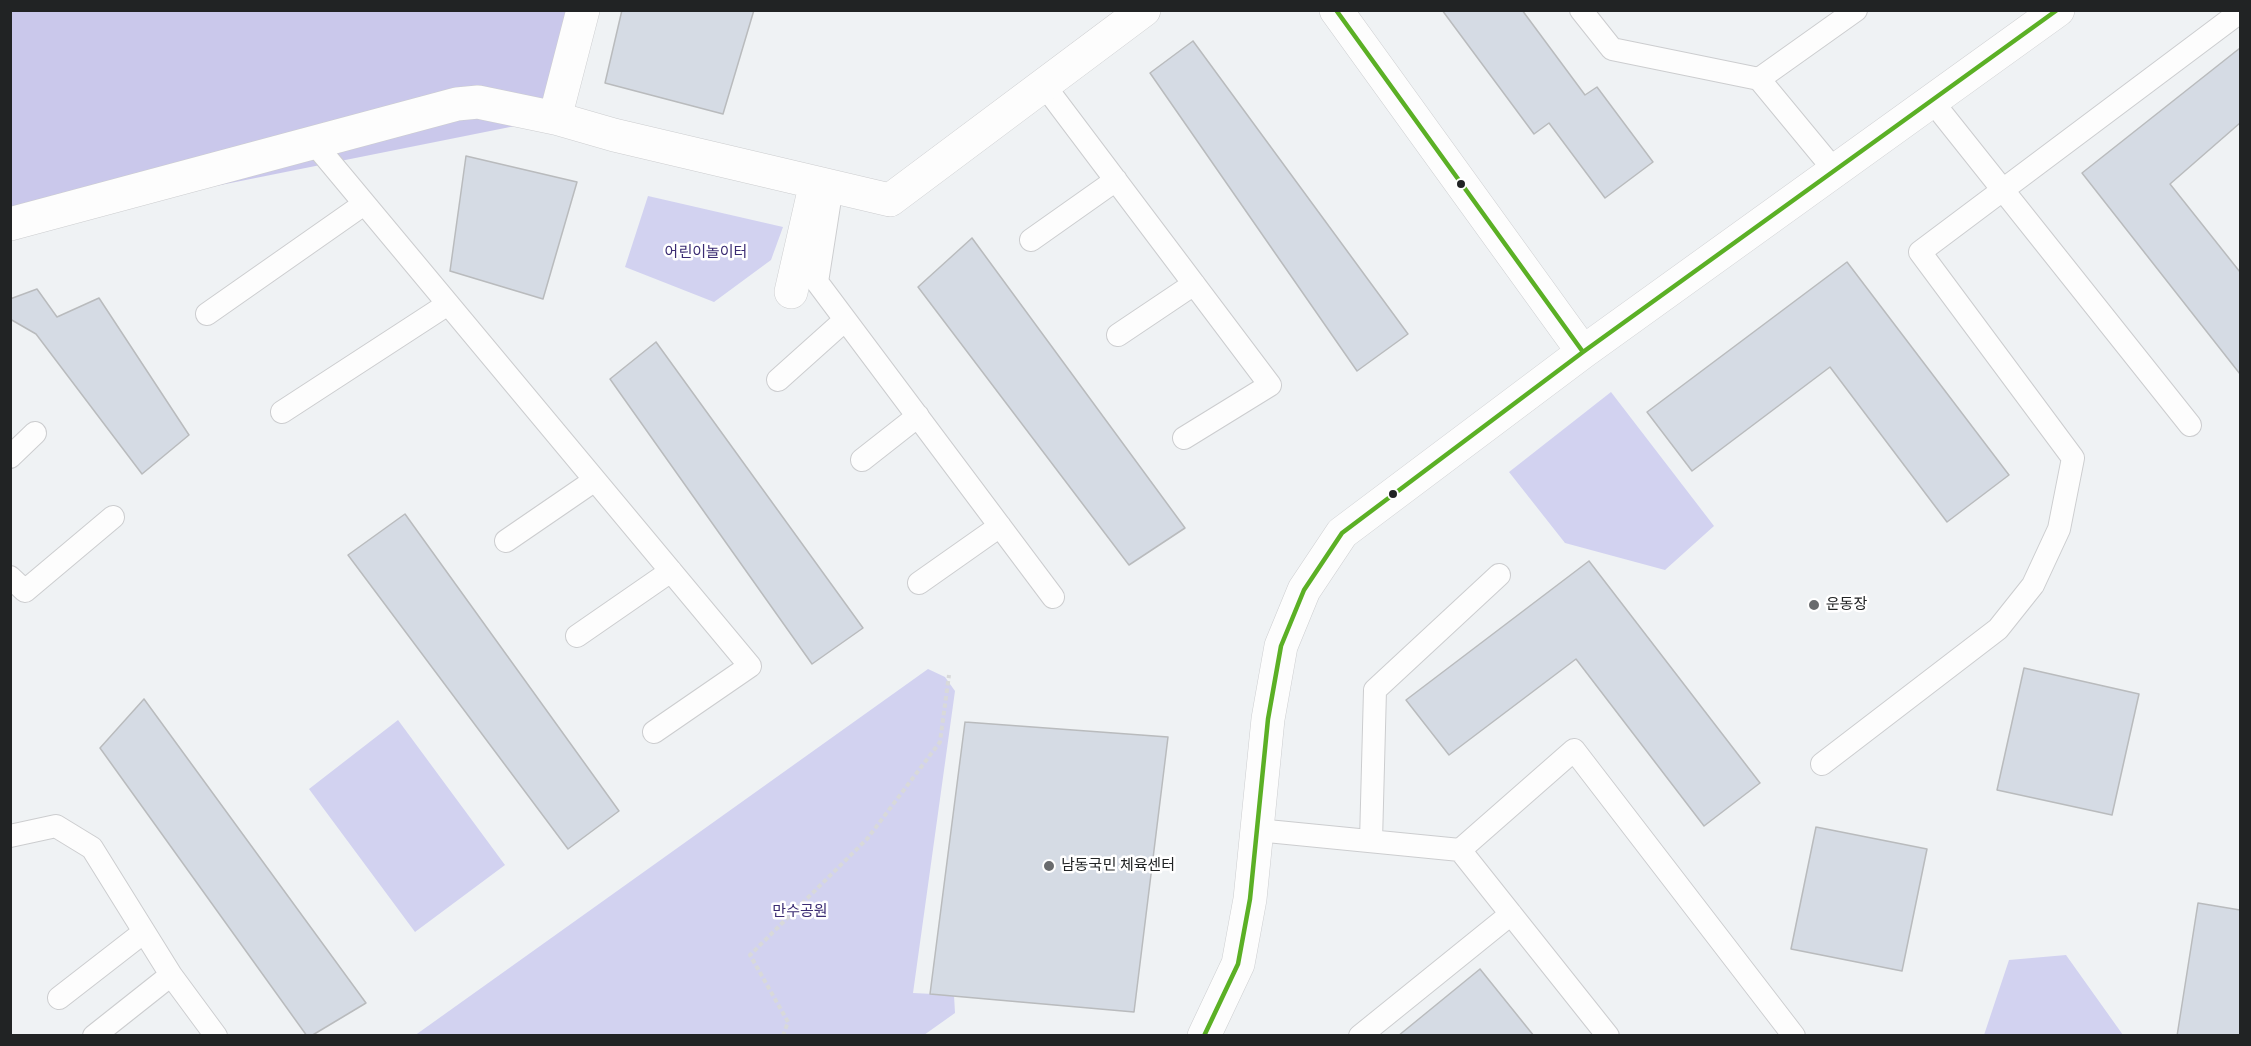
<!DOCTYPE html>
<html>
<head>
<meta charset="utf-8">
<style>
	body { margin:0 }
	#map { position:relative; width:2251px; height:1046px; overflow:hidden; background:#eff2f4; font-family:Rubik,sans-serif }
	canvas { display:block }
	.frame { position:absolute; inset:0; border:12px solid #212324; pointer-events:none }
</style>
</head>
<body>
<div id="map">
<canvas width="2251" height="1046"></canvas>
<div class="frame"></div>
</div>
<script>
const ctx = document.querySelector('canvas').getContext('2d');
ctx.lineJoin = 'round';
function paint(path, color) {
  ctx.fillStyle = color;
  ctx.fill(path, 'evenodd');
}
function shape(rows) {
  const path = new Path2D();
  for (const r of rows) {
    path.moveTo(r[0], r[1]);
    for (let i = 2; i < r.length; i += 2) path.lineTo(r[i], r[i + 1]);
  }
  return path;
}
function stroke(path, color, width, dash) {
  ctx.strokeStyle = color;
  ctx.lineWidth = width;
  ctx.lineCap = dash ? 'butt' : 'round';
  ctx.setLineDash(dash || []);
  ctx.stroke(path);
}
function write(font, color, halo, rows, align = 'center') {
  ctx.font = font + ' Rubik,"Noto Sans KR",sans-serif';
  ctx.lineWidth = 5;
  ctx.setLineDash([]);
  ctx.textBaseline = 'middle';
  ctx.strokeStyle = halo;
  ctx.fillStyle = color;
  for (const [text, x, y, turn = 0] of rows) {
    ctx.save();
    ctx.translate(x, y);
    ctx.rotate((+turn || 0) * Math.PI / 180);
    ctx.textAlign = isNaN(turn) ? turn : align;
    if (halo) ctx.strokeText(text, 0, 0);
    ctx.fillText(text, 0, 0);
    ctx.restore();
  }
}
paint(shape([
	[648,196,783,227,771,260,714,302,625,267],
	[1611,392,1714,526,1665,570,1565,543,1509,472],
	[928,669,945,677,955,691,913,993,954,995,955,1013,924,1035,414,1036],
	[398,720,505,865,415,932,309,789],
	[2066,955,2123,1035,1984,1035,2009,960]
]), '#d2d2f0');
paint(shape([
	[11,11,583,11,555,118,11,227]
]), '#cac8eb');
const building = shape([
	[622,10,754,10,723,114,605,83,622,10],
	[1442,10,1522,10,1585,95,1597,87,1653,162,1605,198,1549,123,1534,134,1442,10],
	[1193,41,1408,334,1357,371,1150,73,1193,41],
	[2240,48,2240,123,2170,184,2240,272,2240,374,2082,173,2240,48],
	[466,156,577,182,543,299,450,271,466,156],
	[972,238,1185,528,1129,565,918,287,972,238],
	[1847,262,2009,475,1947,522,1830,367,1692,471,1647,412,1847,262],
	[37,289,57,317,99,298,189,435,142,474,36,334,10,319,10,299,37,289],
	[656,342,863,628,812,664,610,379,656,342],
	[405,514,619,811,568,849,348,555,405,514],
	[1589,561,1760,783,1704,826,1576,659,1449,755,1406,700,1589,561],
	[2024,668,2139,694,2112,815,1997,790,2024,668],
	[144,699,366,1003,311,1036,307,1036,100,748,144,699],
	[965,722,1168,737,1134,1012,930,994,965,722],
	[1816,827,1927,849,1902,971,1791,949,1816,827],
	[2198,903,2240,910,2240,1036,2177,1036,2198,903],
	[1480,969,1534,1036,1398,1036,1480,969]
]);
paint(building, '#d5dbe4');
stroke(building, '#b9bbbd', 1.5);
const lane = shape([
	[1581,10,1612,49,1759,79,1835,171],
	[1759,79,1856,10],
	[1044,85,1270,385,1184,438],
	[1932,101,2190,425],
	[314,143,750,666,654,732],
	[832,186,817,282,1053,597],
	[1031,240,1116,180],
	[207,314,364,204],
	[1118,335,1194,284],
	[778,380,845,320],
	[282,412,448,304],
	[10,457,35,433],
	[862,460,918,416],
	[506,541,595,480],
	[10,577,25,591,113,517],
	[919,583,1000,526],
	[577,636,671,571],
	[1822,764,1998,629,2033,585,2059,529,2073,458,1920,252,2240,12],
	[1257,830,1460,850,1608,1036],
	[10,836,56,826,92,848,171,975,216,1036],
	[1371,841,1375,690,1499,575],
	[1460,850,1574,750,1794,1036],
	[59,998,144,932],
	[94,1036,171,975],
	[1360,1036,1511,914]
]);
const street = shape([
	[1336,10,1583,352],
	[555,118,583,10],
	[10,224,457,104,478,102,555,118,614,135,890,200,1144,10],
	[791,292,814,191],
	[1204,1036,1238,964,1250,899,1268,719,1281,646,1304,590,1342,533,1583,352,2058,10]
]);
stroke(lane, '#cccdcf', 24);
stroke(street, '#cccdcf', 34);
stroke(shape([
	[783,1036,788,1022,750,955,867,839,940,742,949,675]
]), '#d8d9da', 4, [4.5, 3]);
stroke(lane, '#fdfdfd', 22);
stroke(street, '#fdfdfd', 33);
stroke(shape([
	[1336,10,1583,352],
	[1204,1036,1238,964,1250,899,1268,719,1281,646,1304,590,1342,533,1583,352,2057,10]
]), '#5bb025', 4.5);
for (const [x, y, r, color] of [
	[1461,184,5,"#212324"],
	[1393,494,5,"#212324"],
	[1814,605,6,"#696b6d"],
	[1049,866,6,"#696b6d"]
]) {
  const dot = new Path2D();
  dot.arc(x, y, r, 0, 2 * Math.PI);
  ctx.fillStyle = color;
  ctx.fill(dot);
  stroke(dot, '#fff', 2);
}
write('15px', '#3a2b72', '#fff', [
	["어린이놀이터",706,253],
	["만수공원",800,912]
]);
write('15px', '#212324', '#fff', [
	["운동장",1826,605],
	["남동국민 체육센터",1061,866]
], 'left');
</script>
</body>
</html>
